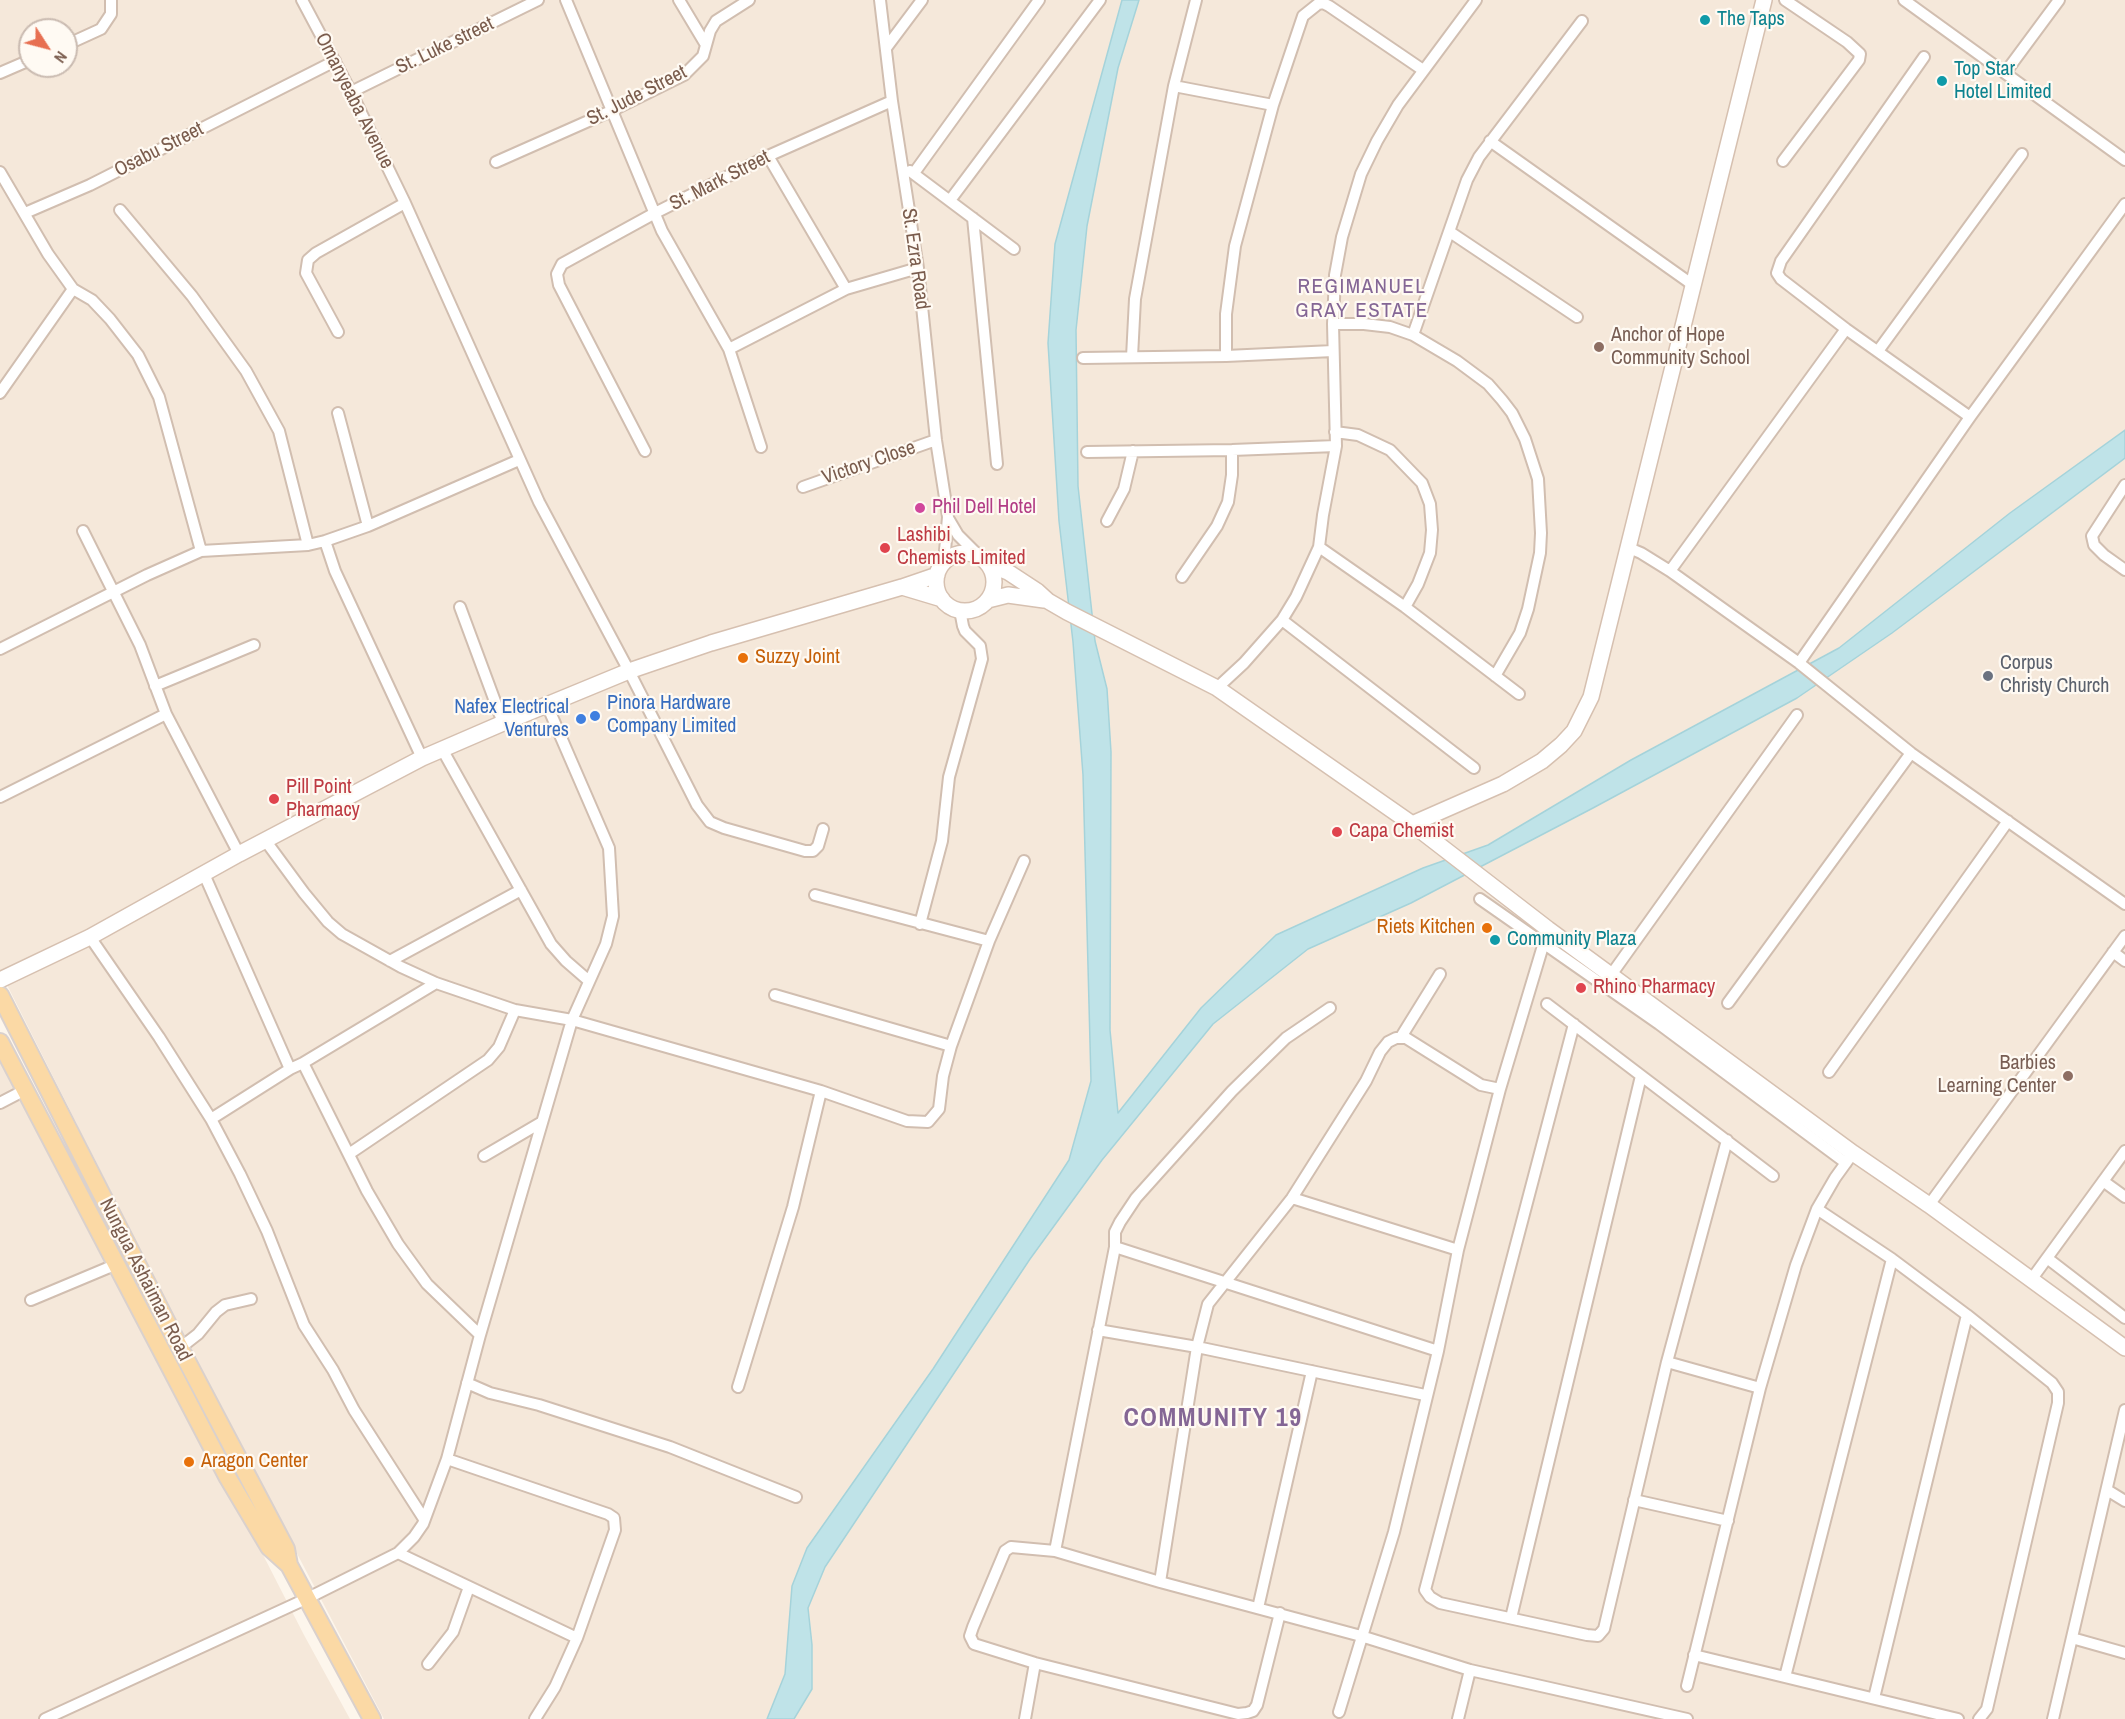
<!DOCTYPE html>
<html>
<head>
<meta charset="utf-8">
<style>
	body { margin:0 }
	#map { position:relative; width:2125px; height:1719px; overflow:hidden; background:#fdf6ec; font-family:"Archivo Narrow",sans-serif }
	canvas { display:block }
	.north { position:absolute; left:18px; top:18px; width:60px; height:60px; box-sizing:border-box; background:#fffaf3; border:2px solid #cabbb1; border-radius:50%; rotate:126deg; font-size:16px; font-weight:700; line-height:24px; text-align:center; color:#7a5c4d }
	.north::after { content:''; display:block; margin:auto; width:21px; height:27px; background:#e76f51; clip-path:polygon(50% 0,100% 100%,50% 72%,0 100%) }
</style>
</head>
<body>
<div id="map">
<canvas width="2125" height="1719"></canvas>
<div class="north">N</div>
</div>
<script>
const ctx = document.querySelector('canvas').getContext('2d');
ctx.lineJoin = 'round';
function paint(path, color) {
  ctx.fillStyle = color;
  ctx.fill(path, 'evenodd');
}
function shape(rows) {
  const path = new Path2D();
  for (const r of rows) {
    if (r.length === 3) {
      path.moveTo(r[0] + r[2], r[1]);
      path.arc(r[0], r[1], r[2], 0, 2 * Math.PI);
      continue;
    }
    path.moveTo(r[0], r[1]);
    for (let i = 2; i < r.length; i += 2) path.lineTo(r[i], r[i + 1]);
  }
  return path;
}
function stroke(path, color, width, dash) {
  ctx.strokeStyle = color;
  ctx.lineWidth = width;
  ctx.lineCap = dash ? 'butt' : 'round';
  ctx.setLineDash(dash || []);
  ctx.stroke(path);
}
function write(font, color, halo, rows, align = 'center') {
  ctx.font = font + ' "Archivo Narrow",sans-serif';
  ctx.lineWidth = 4.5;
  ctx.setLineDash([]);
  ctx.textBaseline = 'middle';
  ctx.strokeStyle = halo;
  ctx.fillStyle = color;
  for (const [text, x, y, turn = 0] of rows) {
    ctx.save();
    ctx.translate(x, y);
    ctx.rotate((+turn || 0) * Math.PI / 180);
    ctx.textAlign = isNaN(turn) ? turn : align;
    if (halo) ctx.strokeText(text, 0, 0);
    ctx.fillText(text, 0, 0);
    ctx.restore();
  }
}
paint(shape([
	[0,0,1122,0,1055,244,1048,343,1059,521,1073,642,1083,775,1091,1081,1069,1160,933,1369,807,1548,792,1586,785,1674,767,1719,384,1719,200,1369,0,971],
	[30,30,66,30,66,66,30,66],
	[1139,0,2125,0,2125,430,2010,513,1839,648,1631,760,1488,845,1423,868,1276,935,1201,1008,1118,1113,1110,1030,1111,752,1107,689,1095,641,1078,486,1076,330,1087,226,1118,68],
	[2125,458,2125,1719,794,1719,812,1689,812,1645,808,1608,825,1567,1030,1259,1102,1160,1213,1024,1308,949,1411,903,1593,808,1797,698,1892,633],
	[0,1040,304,1635,350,1719,0,1719]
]), '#f5e8da');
const water = shape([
	[1122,0,1139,0,1118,68,1087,226,1076,330,1078,486,1095,641,1107,689,1111,752,1110,1030,1118,1113,1201,1008,1276,935,1423,868,1488,845,1631,760,1839,648,2010,513,2125,430,2125,458,1892,633,1797,698,1593,808,1411,903,1308,949,1213,1024,1102,1160,1030,1259,825,1567,808,1608,812,1645,812,1689,794,1719,767,1719,785,1674,792,1586,807,1548,933,1369,1069,1160,1091,1081,1083,775,1073,642,1059,521,1048,343,1055,244,1122,0]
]);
paint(water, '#bfe3e8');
stroke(water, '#a5d3da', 1.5);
const street = shape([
	[302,0,351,92,405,203,539,502,629,671,697,805,710,822,724,828,805,851,813,851,818,846,823,829],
	[566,0,662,231,729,349,761,447],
	[679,0,706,45],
	[880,0,892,101,918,268,936,440,948,517,944,562],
	[1904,0,2125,160],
	[66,45,101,29,111,14,111,0],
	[886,48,922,0],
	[1924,57,1781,261,1777,273,1781,279,1846,329,1970,417],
	[0,73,30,60],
	[2005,73,2059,0],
	[1174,86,1273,105],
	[351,92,538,0],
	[1490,141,1693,285],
	[768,156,846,289],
	[1783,161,1859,60,1860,54,1847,42,1785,0],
	[496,162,611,111,684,75,703,56,710,31,716,21,749,0],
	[910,171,1014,249],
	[0,172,48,254,73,289,92,300,110,319,138,355,159,397,201,551],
	[914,173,1039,0],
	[951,199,1100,0],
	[120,210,192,296,246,371,279,431,308,545],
	[25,213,90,185,335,61],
	[973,218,997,464],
	[1450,232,1577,317],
	[1333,324,1364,324,1390,327,1413,335,1457,361,1488,384,1502,400,1512,413,1525,439,1538,479,1541,533,1540,553,1528,609,1520,633,1495,676],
	[338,332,306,273,308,260,316,253,405,203],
	[1413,335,1467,180,1479,157,1582,21],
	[729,349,846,289,918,268],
	[1878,351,2022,154],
	[1226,356,1226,314,1235,246,1273,105,1303,16,1318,4,1323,3,1329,6,1423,70],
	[1132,357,1135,299,1174,86,1196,0],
	[1083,358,1226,356,1333,351],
	[0,393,73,289],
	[338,413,368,526],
	[1335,432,1358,435,1390,450,1422,483,1430,504,1432,530,1430,553,1418,584,1405,607],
	[645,451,559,285,557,274,562,264,655,213,768,156,892,101],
	[1087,452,1232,450,1336,446],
	[2125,485,2092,536,2094,545,2104,555,2125,570],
	[803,487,936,440],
	[948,518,958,535,978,555],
	[1107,521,1124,489,1133,451],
	[83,531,140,645,166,714,239,854],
	[325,541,335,571,422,758],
	[1319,547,1405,607,1519,694],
	[1629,548,1641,553,1670,571,1799,663,1911,753,2125,904],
	[1670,571,1846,329],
	[1182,577,1217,526,1228,502,1232,475,1232,450],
	[460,607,503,723],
	[1282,620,1474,768],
	[0,649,147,575,201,551,308,545,325,541,368,526,519,460],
	[1799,663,1970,417,2125,204],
	[155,686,254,645],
	[1217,688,1244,663,1282,620,1296,597,1319,547,1323,515,1336,446,1333,324,1335,275,1342,237,1361,174,1377,141,1398,105,1476,0],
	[442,749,551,944,566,961,589,981],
	[0,797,166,714],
	[265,840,304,893,328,922,342,934,401,967,436,983,515,1010,572,1020,821,1091,907,1121,928,1122,939,1109,943,1076,951,1046,989,941,1024,861],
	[204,874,290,1069],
	[815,895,989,941],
	[1480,899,1659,1024,1846,1163],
	[920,924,942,841,949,777,982,659,980,646,965,631,963,626,960,610],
	[90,937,159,1037,211,1119,240,1174,267,1231,304,1325,333,1370,354,1410,424,1519],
	[2113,952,2125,961],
	[390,961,521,890],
	[1611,975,1797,715],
	[775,995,951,1046],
	[1728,1003,1911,753],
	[1547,1004,1773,1176],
	[1330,1008,1286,1038,1232,1091,1136,1198,1120,1222,1115,1232,1115,1247,1055,1551,1160,1582,1361,1636,1470,1670,1687,1719],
	[1574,1024,1425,1590,1430,1597,1440,1603,1587,1635,1598,1636,1604,1629,1667,1362,1727,1140],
	[1401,1037,1440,974],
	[303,1063,367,1191,398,1244,427,1284,480,1335],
	[1829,1072,2008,821],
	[0,1103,25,1090],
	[211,1119,290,1069,303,1063,436,983],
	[349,1154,488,1060,499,1047,515,1010],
	[484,1156,542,1122],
	[2103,1181,2125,1197],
	[1292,1198,1458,1250],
	[1929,1205,2125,936],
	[1817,1209,1892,1259,1967,1315,2052,1383,2058,1392,2058,1403,1987,1709,1979,1719],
	[1115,1247,1438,1351],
	[2047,1258,2125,1318],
	[2031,1280,2125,1151],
	[31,1300,117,1264],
	[1098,1330,1197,1347,1425,1395],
	[180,1348,198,1334,216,1312,225,1305,251,1299],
	[1667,1362,1760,1388],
	[467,1383,490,1393,539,1405,670,1447,796,1497],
	[738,1387,793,1207,821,1091],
	[447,1459,608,1514,614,1518,615,1530,577,1638,555,1687,535,1719],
	[2107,1490,2125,1501],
	[1634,1500,1728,1521],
	[1055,1551,1011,1547,1005,1551,973,1627,970,1636,974,1644,1035,1663,1238,1714,1247,1713,1253,1711,1257,1705,1280,1613],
	[398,1553,577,1638],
	[1160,1582,1197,1347,1208,1304,1292,1198,1366,1081,1380,1052,1388,1042,1396,1038,1406,1038,1481,1085,1500,1089],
	[1258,1608,1312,1371],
	[1511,1618,1641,1076],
	[2072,1638,2125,1653],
	[1694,1655,1958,1719],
	[428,1664,453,1632,469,1587],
	[1785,1677,1892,1259],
	[1687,1686,1760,1388,1796,1265,1817,1209,1835,1178,1853,1153],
	[1874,1698,1967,1315],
	[1339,1712,1394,1532,1438,1351,1458,1250,1500,1089,1548,929],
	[45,1719,308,1598,398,1553,414,1537,423,1524,447,1459,480,1335,572,1020,606,944,613,916,609,848,547,705],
	[1025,1719,1035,1663],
	[1458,1719,1470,1670],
	[2053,1719,2125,1410]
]);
const secondary = shape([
	[965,582,29],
	[989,564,1008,572,1037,591,1048,601,1067,612,1217,688,1412,824,1548,929,1853,1153,1929,1205,2125,1348],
	[902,587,942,599],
	[988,600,1008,595,1044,600],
	[1412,824,1503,784,1542,761,1561,745,1574,731,1591,697,1764,0],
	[0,980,90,937,239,854,422,758,503,723,629,671,711,643,902,587,937,575]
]);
const primary = shape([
	[0,995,180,1348,286,1549,289,1565,372,1719],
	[0,1042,228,1478,269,1547,289,1565]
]);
stroke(street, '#d1beb0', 14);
stroke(secondary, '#d6c0b0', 18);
stroke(primary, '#dad1cd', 20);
stroke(street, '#fff', 10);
stroke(secondary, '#fff', 15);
stroke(primary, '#fbd9a5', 16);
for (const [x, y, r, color] of [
	[1705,20,6,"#0f9aa8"],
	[1942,81,6,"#0f9aa8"],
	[1599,347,6,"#8d6e63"],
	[920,508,6,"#d1479c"],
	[885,548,6,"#e0444e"],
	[743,658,6,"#e8710a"],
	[1988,676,6,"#6b7280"],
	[595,716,6,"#3f7fe0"],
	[581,719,6,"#3f7fe0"],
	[274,799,6,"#e0444e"],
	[1337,832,6,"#e0444e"],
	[1487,928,6,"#e8710a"],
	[1495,940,6,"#0f9aa8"],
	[1581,988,6,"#e0444e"],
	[2068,1076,6,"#8d6e63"],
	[189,1462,6,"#e8710a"]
]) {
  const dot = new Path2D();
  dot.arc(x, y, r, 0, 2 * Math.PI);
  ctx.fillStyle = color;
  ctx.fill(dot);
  stroke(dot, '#fffaf3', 2);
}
write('20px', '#0d838f', '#fffaf3', [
	["The Taps",1717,20],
	["Top Star",1954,70],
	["Hotel Limited",1954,93],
	["Community Plaza",1507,940]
], 'left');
write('20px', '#7a5c4d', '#fffaf3', [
	["St. Luke street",445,46,-26],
	["St. Jude Street",637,96,-27],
	["Omanyeaba Avenue",354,101,63],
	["Osabu Street",159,150,-27],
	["St. Mark Street",720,181,-27],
	["St. Ezra Road",915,259,82],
	["Victory Close",869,463,-19],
	["Nungua Ashaiman Road",145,1280,63]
]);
write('20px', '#785e54', '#fffaf3', [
	["Anchor of Hope",1611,336],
	["Community School",1611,359],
	["Barbies",2056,1064,"right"],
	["Learning Center",2056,1087,"right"]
], 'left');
write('20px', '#b23c85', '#fffaf3', [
	["Phil Dell Hotel",932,508]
], 'left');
write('20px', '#be3a42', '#fffaf3', [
	["Lashibi",897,536],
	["Chemists Limited",897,559],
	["Pill Point",286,788],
	["Pharmacy",286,811],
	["Capa Chemist",1349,832],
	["Rhino Pharmacy",1593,988]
], 'left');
write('20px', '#c56008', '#fffaf3', [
	["Suzzy Joint",755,658],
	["Riets Kitchen",1475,928,"right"],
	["Aragon Center",201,1462]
], 'left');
write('20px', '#5b616d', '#fffaf3', [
	["Corpus",2000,664],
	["Christy Church",2000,687]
], 'left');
write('20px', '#366cbe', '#fffaf3', [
	["Pinora Hardware",607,704],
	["Company Limited",607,727],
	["Nafex Electrical",569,708,"right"],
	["Ventures",569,731,"right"]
], 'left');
ctx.letterSpacing = '1.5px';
write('21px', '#846695', '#fffaf3', [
	["REGIMANUEL",1362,287],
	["GRAY ESTATE",1362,311]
]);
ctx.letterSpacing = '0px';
ctx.letterSpacing = '1.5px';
write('bold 26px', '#846695', '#fffaf3', [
	["COMMUNITY 19",1213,1419]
]);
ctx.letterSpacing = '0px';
</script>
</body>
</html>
